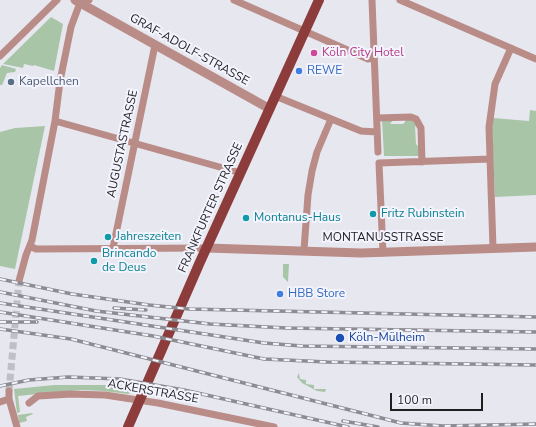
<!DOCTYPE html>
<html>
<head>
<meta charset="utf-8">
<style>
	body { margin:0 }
	#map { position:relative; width:536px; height:427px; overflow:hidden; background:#e7e7f0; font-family:"Nunito Sans",sans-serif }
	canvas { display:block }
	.scale { position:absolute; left:390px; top:393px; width:93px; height:18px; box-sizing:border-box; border:2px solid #1f1f22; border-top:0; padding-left:5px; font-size:12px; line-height:14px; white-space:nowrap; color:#1f1f22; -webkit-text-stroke:3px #f4f4fe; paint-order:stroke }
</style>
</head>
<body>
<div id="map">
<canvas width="536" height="427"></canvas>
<div class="scale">100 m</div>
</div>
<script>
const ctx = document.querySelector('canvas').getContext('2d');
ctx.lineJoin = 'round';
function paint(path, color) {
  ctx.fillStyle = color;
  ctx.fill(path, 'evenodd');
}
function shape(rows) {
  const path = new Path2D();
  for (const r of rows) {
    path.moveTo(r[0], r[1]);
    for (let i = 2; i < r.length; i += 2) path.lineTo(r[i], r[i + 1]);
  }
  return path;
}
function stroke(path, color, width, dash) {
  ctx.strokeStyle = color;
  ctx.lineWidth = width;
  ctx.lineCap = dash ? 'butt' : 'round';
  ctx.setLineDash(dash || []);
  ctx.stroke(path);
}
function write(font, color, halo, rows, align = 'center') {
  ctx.font = font + ' "Nunito Sans",sans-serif';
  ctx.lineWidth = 4;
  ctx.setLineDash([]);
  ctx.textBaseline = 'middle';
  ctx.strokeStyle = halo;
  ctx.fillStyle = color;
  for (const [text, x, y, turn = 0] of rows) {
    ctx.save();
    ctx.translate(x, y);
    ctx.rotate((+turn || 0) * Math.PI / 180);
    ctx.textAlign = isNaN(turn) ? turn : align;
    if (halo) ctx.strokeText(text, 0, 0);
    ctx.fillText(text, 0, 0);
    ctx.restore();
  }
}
paint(shape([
	[51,17,63,24,54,71,34,65,33,66,24,64,23,68,3,64],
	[2,65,16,69,15,72,7,73,2,85,0,85,0,68],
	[530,110,536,111,536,195,495,197,492,130,493,118,529,121],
	[406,118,415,122,419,128,415,126,416,144,419,147,419,156,384,156,382,120,394,119,390,124,403,124,405,122],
	[45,126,15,269,0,266,0,132,15,128],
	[283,264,289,264,288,282,283,277],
	[299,373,300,379,306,380,306,384,314,385,314,389,326,389,325,392,317,391,302,383,297,377],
	[54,385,115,385,136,388,134,392,128,394,103,391,81,390,18,396,20,412,17,413,14,389],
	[32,413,33,414,26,417,27,421,19,423,18,415]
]), '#a9c5a8');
stroke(shape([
	[9,391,19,281]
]), '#bfbfc7', 7, [7, 3.5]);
stroke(shape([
	[234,0,368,59,374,58],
	[372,0,378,152],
	[400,0,536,59],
	[81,3,89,0],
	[0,56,57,0],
	[275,96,361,131,377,132],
	[377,118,411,117,416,119,421,128,422,162],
	[55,121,241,173],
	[30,246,36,249,207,248],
	[113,248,155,45],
	[493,248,489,127,495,84,511,48],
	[304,250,308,195,312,171,317,152,331,119],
	[383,253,379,163,490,159],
	[19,281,26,255,32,240,55,121,60,81,71,27,81,0],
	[9,391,9,399,17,427],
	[0,402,9,399],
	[29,403,38,396,71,394,105,395,158,403,274,427]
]), '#ba8c88', 7);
stroke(shape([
	[75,0,270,109],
	[207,248,361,253,536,247]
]), '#ba8c88', 9);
stroke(shape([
	[128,427,200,262,319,0]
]), '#8b3c3b', 10);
const rail = shape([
	[0,279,72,294,149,305,189,309,536,317],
	[0,292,96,311,210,324,286,328,536,332],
	[0,303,264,343,302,346,536,349],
	[114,308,146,310],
	[0,312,153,336,264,359,327,362,536,365],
	[0,322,37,322],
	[0,329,71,339,401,423,443,426,536,424],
	[0,386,29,380,68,377,120,379,184,390,348,427],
	[343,421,378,427]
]);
stroke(rail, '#8c8c92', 3.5);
stroke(rail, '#f4f4fe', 2, [6]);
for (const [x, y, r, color] of [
	[314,53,4,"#d1479c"],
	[299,71,4,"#3f7fe0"],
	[11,82,4,"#5c6f8a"],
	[373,214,4,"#0f9aa8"],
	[246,218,4,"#0f9aa8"],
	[108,237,4,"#0f9aa8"],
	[94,261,4,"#0f9aa8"],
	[280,294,4,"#3f7fe0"],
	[340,338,5,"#1a4fb4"]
]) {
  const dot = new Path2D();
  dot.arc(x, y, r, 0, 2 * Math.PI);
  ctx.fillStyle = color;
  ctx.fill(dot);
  stroke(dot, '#f4f4fe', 1.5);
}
write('12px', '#1f1f22', '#f4f4fe', [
	["GRAF-ADOLF-STRASSE",189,50,29],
	["AUGUSTASTRASSE",123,144,-78],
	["FRANKFURTER STRASSE",211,208,-66],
	["MONTANUSSTRASSE",383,238],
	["ACKERSTRASSE",153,392,10]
]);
write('12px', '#b23c85', '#f4f4fe', [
	["Köln City Hotel",322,53]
], 'left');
write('12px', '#366cbe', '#f4f4fe', [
	["REWE",307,71],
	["HBB Store",288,294]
], 'left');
write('12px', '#4e5e75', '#f4f4fe', [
	["Kapellchen",19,82]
], 'left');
write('12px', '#0d838f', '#f4f4fe', [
	["Fritz Rubinstein",381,214],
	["Montanus-Haus",254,218],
	["Jahreszeiten",116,237],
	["Brincando",102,254],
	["de Deus",102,268]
], 'left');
write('12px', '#164399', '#f4f4fe', [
	["Köln-Mülheim",349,338]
], 'left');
</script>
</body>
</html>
